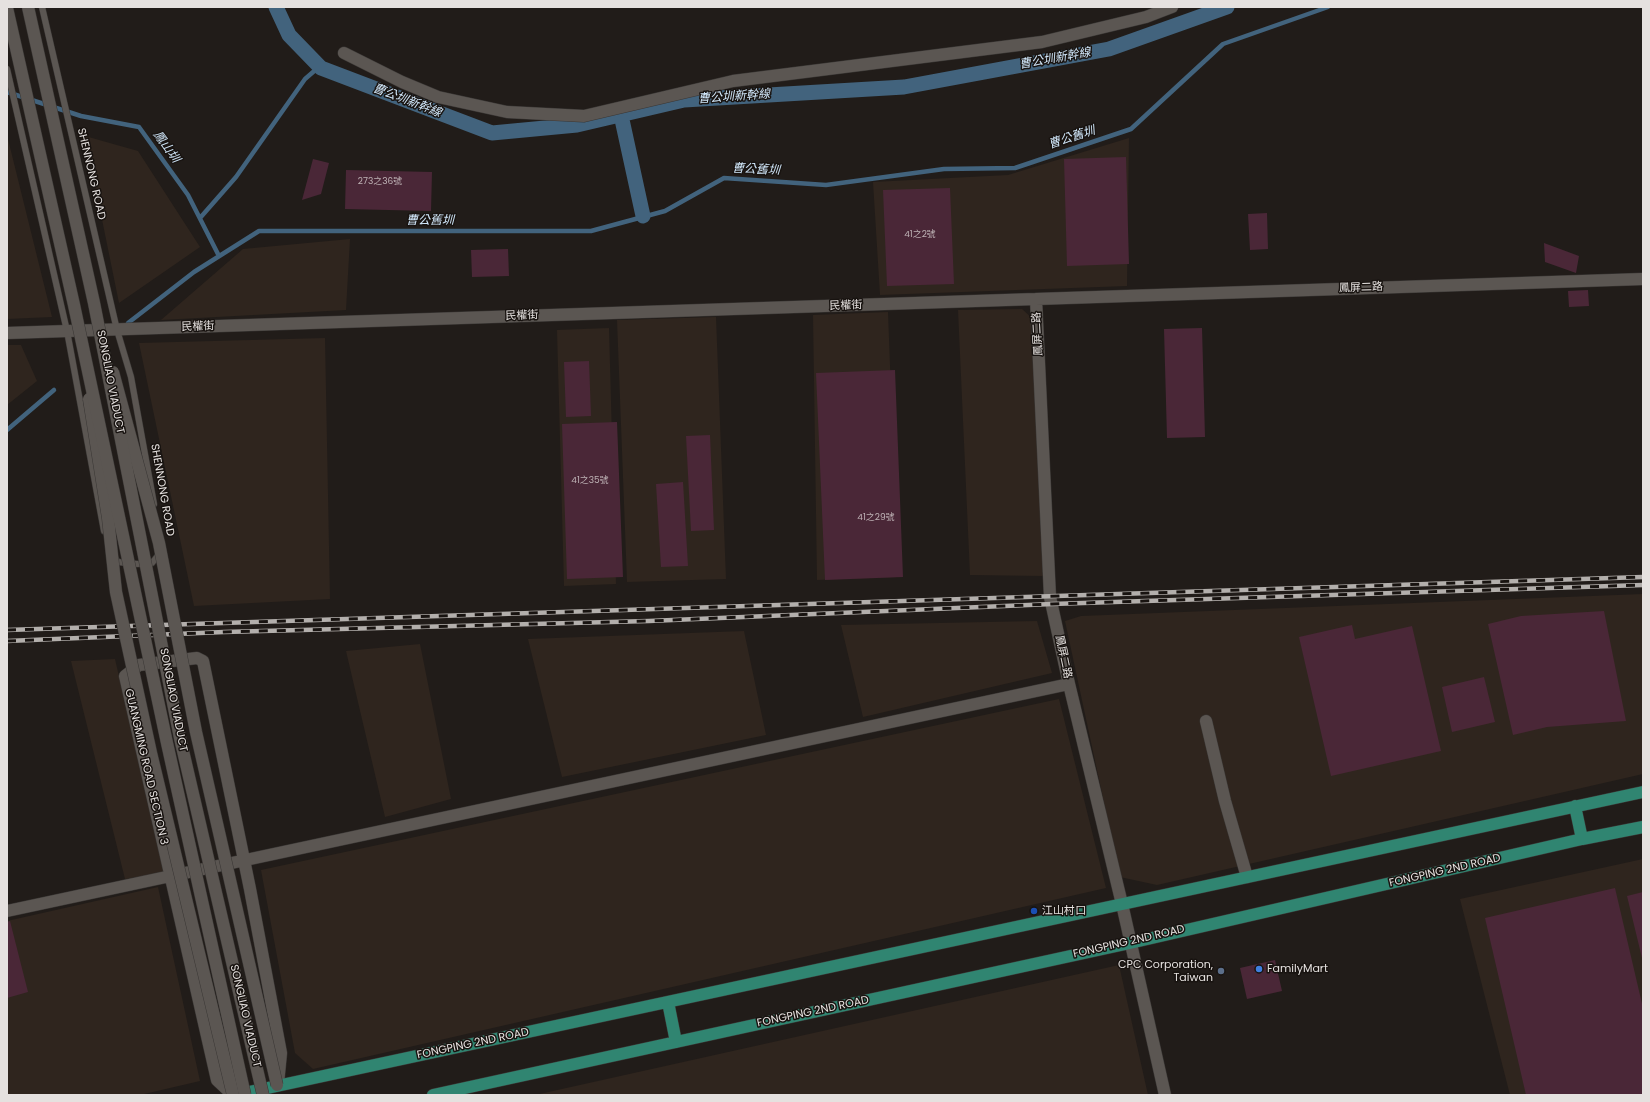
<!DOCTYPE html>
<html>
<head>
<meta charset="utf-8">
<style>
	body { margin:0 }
	#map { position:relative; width:1650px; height:1102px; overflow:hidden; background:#211c19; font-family:Poppins,sans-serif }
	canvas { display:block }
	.frame { position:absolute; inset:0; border:8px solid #e5e1df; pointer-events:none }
</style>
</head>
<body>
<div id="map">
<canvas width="1650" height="1102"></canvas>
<div class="frame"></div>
</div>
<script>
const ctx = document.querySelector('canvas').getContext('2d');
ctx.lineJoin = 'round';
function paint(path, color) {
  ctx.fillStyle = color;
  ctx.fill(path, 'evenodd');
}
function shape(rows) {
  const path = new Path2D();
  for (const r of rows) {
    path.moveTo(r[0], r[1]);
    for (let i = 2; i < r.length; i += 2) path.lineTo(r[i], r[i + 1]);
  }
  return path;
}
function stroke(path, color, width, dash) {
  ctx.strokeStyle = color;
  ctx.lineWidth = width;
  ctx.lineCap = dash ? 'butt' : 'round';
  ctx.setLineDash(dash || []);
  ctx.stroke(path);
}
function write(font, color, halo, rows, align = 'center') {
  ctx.font = font + ' Poppins,"Noto Sans TC",sans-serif';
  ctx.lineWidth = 3;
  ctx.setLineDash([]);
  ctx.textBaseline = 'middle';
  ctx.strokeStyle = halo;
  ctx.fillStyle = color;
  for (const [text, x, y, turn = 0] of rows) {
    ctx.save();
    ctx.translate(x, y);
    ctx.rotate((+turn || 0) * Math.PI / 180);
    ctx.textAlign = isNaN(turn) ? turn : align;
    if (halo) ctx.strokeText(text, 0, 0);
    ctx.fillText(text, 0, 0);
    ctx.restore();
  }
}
paint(shape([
	[7,135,52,317,7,319],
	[85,136,138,151,200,247,119,303],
	[1129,138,1127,286,880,295,873,182,1008,175],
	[350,239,346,310,161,320,243,249],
	[1022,309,1034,320,1043,576,970,575,958,310],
	[888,312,898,577,817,580,813,315],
	[716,317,726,579,627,582,617,320],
	[609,328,616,584,564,586,557,330],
	[325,338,330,599,194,606,139,343],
	[7,345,21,345,37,381,7,405],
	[1643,594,1643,774,1157,885,1120,877,1065,621,1081,616],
	[1037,621,1052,673,863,717,841,625],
	[744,631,766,735,562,777,528,639],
	[420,644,451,799,385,817,346,651],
	[115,659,164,873,125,879,71,661],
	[1059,699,1106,888,313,1069,295,1053,261,870],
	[1643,859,1643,1095,1510,1095,1460,899],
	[158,887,200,1081,140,1095,7,1095,7,921],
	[1119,965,1148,1095,535,1095]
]), '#2f251e');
stroke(shape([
	[7,92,81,116,139,127,188,195,219,256],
	[200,218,236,177,305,79,320,66],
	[128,323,194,272,259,231,591,231,665,211,724,178,826,185,944,169,1015,168,1131,129,1223,44,1328,7],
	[7,430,54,390]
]), '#42637d', 4.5);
stroke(shape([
	[276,7,289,35,321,68,492,133,577,125,684,100,904,87,1109,49,1227,7],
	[621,115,643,216]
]), '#42637d', 15);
paint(shape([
	[1126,157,1129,264,1067,266,1064,159],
	[313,159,329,163,321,194,302,200],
	[346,170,432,172,431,211,345,209],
	[950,188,954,284,887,286,883,190],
	[1267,213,1268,249,1250,250,1248,214],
	[1544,243,1579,256,1576,273,1545,262],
	[508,249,509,276,472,277,471,250],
	[1588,290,1589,306,1569,307,1568,291],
	[1202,328,1205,437,1167,438,1164,329],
	[589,361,591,416,566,417,564,362],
	[895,370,903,577,825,580,816,373],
	[617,422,623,577,567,579,562,424],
	[710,435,714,530,691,531,686,436],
	[683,482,688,566,661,567,656,484],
	[1604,611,1626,721,1547,727,1513,735,1488,624,1521,616],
	[1352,625,1355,639,1412,626,1441,751,1331,776,1299,637],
	[1484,677,1495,722,1452,732,1442,687],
	[1615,888,1643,1008,1643,1095,1526,1095,1485,918],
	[1643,892,1643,957,1642,958,1627,896],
	[10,921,28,992,7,998,7,922],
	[1275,960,1282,991,1247,999,1240,968]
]), '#4a2737');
const service = shape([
	[42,7,117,330,131,377,154,504],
	[7,69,67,331,104,531],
	[114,557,118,562,137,564,152,563,160,553]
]);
const minor = shape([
	[344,53,402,82,438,97,507,112,584,116,733,81,1042,42,1146,17,1172,7],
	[7,333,1036,299],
	[1206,721,1225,801,1247,877],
	[7,911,1069,684],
	[233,1095,217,1080,125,676,139,665,197,658,203,661,250,889,281,1053,278,1084],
	[1165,1095,1122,904,1069,684,1050,597,1036,299,1643,279]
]);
const primary = shape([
	[1575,806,1582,839],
	[668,1002,676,1042],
	[235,1095,1643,792],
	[433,1095,1130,943,1582,839,1643,827]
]);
stroke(service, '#3a3735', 7);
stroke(minor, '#3a3735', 13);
stroke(primary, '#3a3735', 13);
stroke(service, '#5b5652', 6);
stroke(minor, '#5b5652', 12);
stroke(primary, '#308571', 12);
const rail = shape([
	[7,630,1643,577],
	[7,641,224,632,649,621,1052,604,1643,585]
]);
stroke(rail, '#b3afac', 4.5);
stroke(rail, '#181310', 3, [9]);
const minorBridge = shape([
	[113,372,159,543,196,732,277,1085],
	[89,399,108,518,116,592,151,753,233,1095]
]);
const tertiaryBridge = shape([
	[28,7,94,303,180,738,263,1095],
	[7,8,74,305,167,743,245,1095]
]);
stroke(minorBridge, '#3a3735', 13, []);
stroke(tertiaryBridge, '#3a3735', 13, []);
stroke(minorBridge, '#5b5652', 12);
stroke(tertiaryBridge, '#5b5652', 12);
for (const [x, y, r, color] of [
	[1034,911,4,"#1a4fb4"],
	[1259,969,4,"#3f7fe0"],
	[1221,971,4,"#5c6f8a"]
]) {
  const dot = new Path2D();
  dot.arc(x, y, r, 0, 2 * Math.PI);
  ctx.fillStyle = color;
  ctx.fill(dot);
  stroke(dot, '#181310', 1.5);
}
write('9px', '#beb2b5', null, [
	["273之36號",380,182],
	["41之2號",920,235],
	["41之35號",590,481],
	["41之29號",876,518]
]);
write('11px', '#e5e1df', '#181310', [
	["SHENNONG ROAD",91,174,77],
	["鳳屏二路",1361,288,-2],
	["民權街",846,306,-2],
	["民權街",522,316,-2],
	["民權街",198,327,-2],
	["鳳屏二路",1038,334,-93],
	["SONGLIAO VIADUCT",110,382,79],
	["SHENNONG ROAD",162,490,80],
	["鳳屏二路",1063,657,78],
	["SONGLIAO VIADUCT",173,700,79],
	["GUANGMING ROAD SECTION 3",146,767,77],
	["FONGPING 2ND ROAD",1445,871,-13],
	["FONGPING 2ND ROAD",1129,942,-13],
	["FONGPING 2ND ROAD",813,1012,-12],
	["SONGLIAO VIADUCT",245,1016,77],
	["FONGPING 2ND ROAD",473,1044,-12]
]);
write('11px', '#e5e1df', '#181310', [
	["江山村口",1042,911],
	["CPC Corporation,",1213,965,"right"],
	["Taiwan",1213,978,"right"],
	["FamilyMart",1267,969]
], 'left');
write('italic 12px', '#d1e7fa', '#181310', [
	["曹公圳新幹線",1055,59,-10],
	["曹公圳新幹線",734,97,-4],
	["曹公圳新幹線",407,101,21],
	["曹公舊圳",1072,138,-18],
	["鳳山圳",166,147,54],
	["曹公舊圳",756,170,3],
	["曹公舊圳",430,221]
]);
</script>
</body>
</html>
